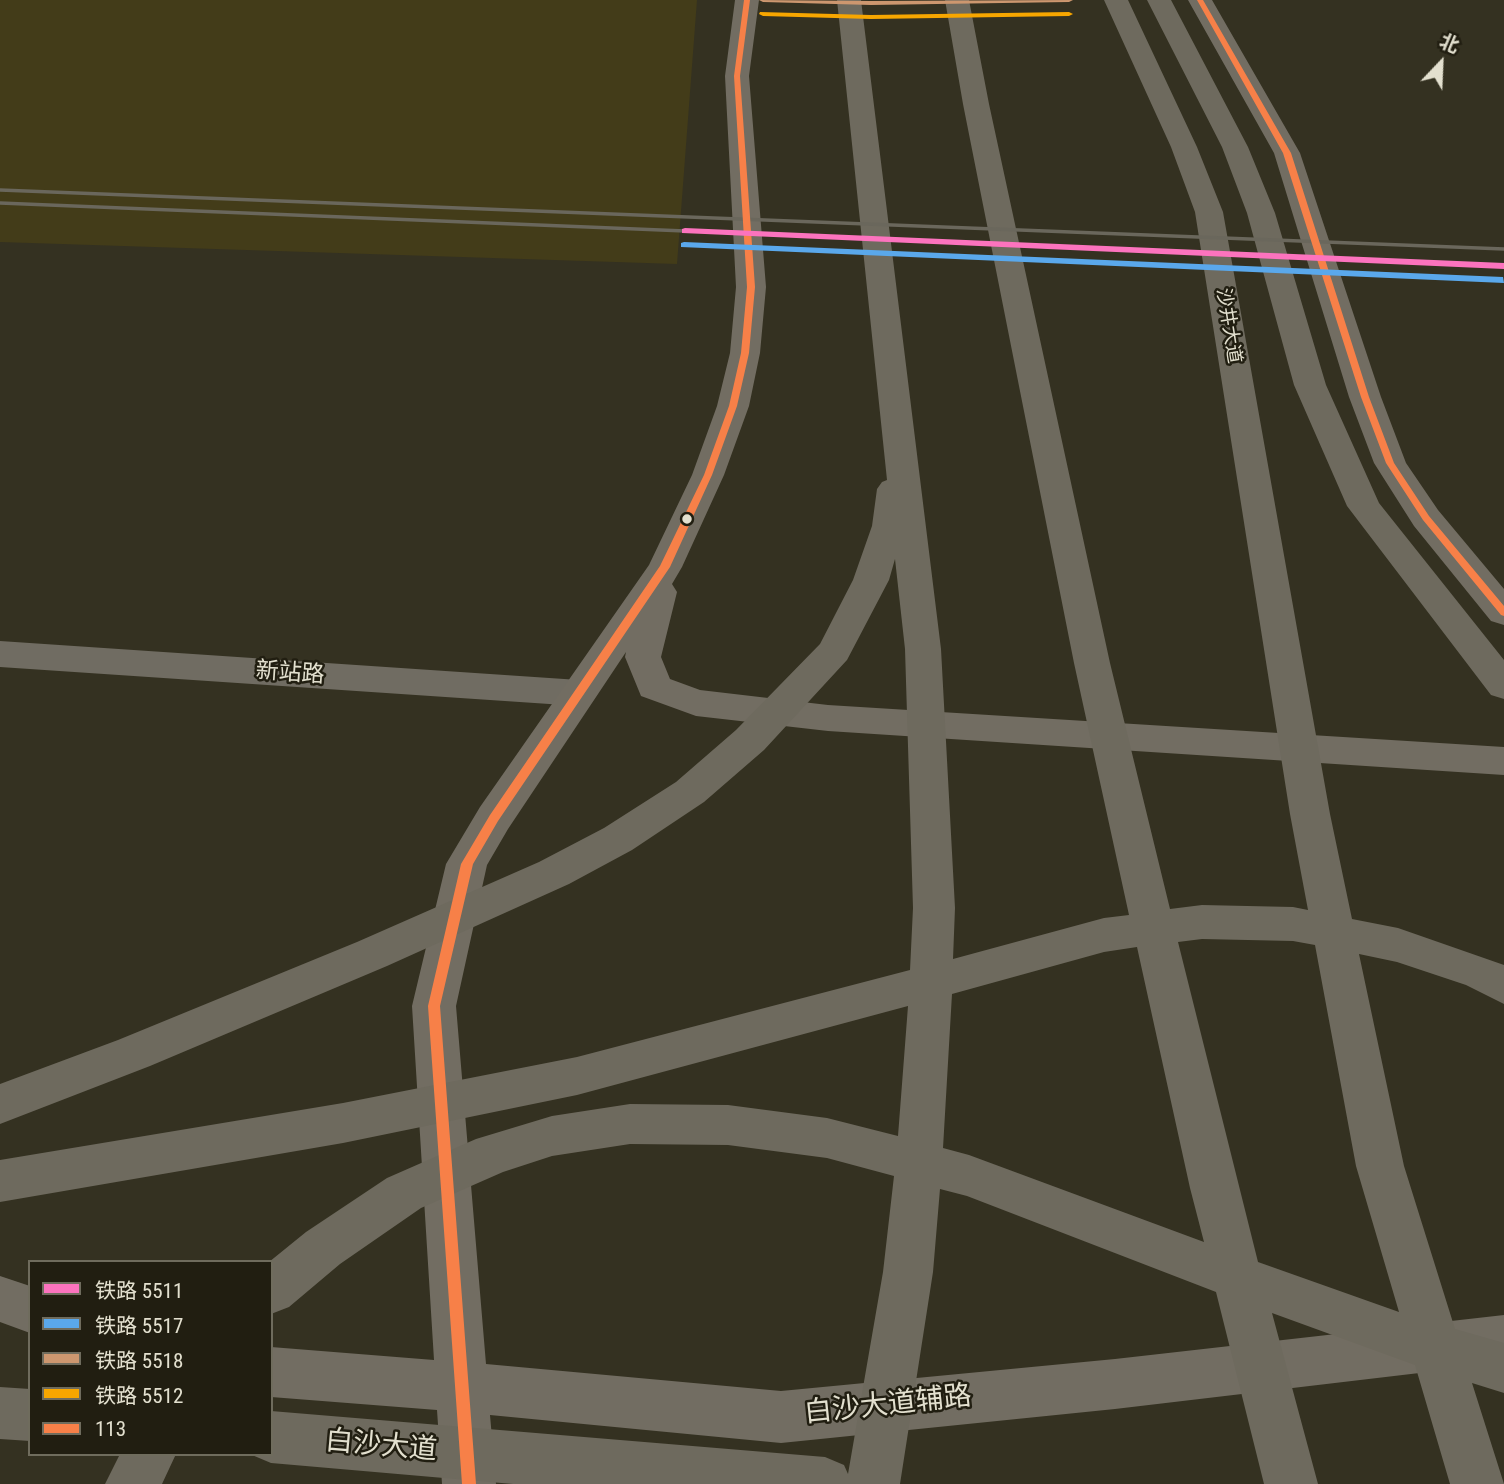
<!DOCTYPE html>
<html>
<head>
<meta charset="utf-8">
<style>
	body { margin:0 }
	#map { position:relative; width:1504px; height:1484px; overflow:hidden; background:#343121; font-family:"Roboto Condensed","Noto Sans SC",sans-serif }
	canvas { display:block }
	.legend { position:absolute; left:28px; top:1260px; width:245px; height:196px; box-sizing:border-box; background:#211e11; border:2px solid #6f6c5d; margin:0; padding:9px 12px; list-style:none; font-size:21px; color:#e3e0cf }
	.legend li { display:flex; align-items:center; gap:14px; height:35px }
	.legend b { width:35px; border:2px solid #6f6c5d }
	.north { position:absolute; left:1406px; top:28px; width:70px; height:70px; -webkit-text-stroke:5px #211e11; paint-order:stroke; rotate:23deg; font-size:19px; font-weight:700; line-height:28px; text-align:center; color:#e3e0cf }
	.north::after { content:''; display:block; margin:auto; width:24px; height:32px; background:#e3e0cf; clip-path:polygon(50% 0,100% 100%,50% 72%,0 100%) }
</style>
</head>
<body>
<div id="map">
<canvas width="1504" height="1484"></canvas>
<ul class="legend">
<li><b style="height:9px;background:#fc73be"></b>铁路 5511</li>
<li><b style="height:9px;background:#5aa8eb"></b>铁路 5517</li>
<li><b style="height:9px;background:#cd976f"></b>铁路 5518</li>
<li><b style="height:9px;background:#f7a600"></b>铁路 5512</li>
<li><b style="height:9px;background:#f78048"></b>113</li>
</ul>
<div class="north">北</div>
</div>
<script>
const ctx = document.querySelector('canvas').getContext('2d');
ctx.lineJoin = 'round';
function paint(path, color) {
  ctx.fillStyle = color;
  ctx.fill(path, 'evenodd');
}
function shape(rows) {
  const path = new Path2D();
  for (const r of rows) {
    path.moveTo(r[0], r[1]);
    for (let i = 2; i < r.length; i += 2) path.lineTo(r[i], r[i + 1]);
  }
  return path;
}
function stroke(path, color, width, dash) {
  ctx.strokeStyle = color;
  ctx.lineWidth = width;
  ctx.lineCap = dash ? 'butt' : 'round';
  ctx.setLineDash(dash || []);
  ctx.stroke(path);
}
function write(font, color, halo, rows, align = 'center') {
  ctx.font = font + ' "Roboto Condensed","Noto Sans SC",sans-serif';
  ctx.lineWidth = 5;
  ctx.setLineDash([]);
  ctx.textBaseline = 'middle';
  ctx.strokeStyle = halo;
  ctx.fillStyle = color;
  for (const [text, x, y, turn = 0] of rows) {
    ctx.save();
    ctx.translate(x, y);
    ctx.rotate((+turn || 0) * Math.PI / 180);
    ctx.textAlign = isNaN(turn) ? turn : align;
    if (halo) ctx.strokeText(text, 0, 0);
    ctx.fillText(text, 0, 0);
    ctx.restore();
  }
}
paint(shape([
	[0,0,697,0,677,264,0,242]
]), '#433c19');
paint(shape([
	[0,641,579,680,592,684,598,693,592,702,579,706,0,667,0,641]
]), '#706c62');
paint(shape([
	[735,0,759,0,749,76,766,287,760,353,749,406,724,475,682,567,672,584,677,592,661,657,670,679,700,690,828,705,1504,747,1504,775,828,731,696,716,641,696,625,657,626,652,508,829,487,865,456,1006,486,1364,781,1391,1115,1359,1504,1315,1504,1363,1115,1409,781,1443,490,1415,496,1484,442,1484,437,1410,271,1397,271,1347,434,1360,412,1006,446,864,480,807,649,565,692,475,717,406,730,353,736,287,725,76,735,0],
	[1188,0,1212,0,1300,153,1381,397,1406,463,1438,510,1504,589,1504,625,1491,621,1414,526,1374,463,1349,397,1274,153,1188,0],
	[0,1276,30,1286,30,1333,0,1322,0,1276]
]), '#726d62');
paint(shape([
	[837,0,861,0,941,649,955,908,953,959,1104,918,1129,915,1074,663,963,104,945,0,969,0,989,104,1110,663,1170,909,1202,905,1293,907,1308,910,1290,814,1195,212,1171,147,1104,0,1128,0,1197,147,1223,212,1330,814,1352,919,1398,928,1504,965,1504,1004,1466,985,1397,962,1359,954,1404,1166,1455,1329,1504,1343,1504,1393,1472,1383,1504,1484,1450,1484,1415,1365,1272,1313,1318,1484,1264,1484,1216,1292,967,1196,940,1189,933,1272,900,1484,513,1484,271,1463,252,1455,271,1454,271,1411,825,1457,844,1465,848,1474,883,1272,894,1176,827,1158,728,1145,630,1144,552,1156,503,1172,421,1208,340,1264,289,1307,271,1314,269,1262,306,1232,387,1178,476,1139,552,1116,630,1104,728,1105,827,1118,898,1136,908,1006,577,1095,343,1143,0,1202,0,1160,343,1103,577,1057,910,970,913,908,905,649,895,559,889,580,847,660,764,750,704,802,632,850,569,884,387,966,150,1066,0,1124,0,1084,118,1040,357,942,539,862,604,828,676,782,736,730,820,644,853,580,872,526,877,489,882,482,887,480,837,0],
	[1202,939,1293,941,1315,945,1356,1166,1399,1312,1258,1262,1178,942,1202,939],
	[1137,947,1190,1188,1204,1242,969,1155,943,1148,952,994,1104,952,1137,947],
	[1147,0,1171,0,1248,147,1275,213,1326,385,1379,503,1504,660,1504,699,1491,695,1347,506,1294,385,1247,213,1222,147,1147,0],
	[0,1387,30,1389,30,1441,0,1439,0,1387],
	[120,1454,176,1454,162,1484,105,1484,120,1454]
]), '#6e6a5e');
stroke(shape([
	[0,190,1504,249],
	[0,203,685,231]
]), '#6a675c', 3.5);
paint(shape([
	[744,0,750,0,740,76,755,287,749,353,737,406,712,475,670,567,498,821,473,864,440,1006,476,1484,462,1484,428,1006,461,864,490,815,660,566,704,475,729,406,741,353,747,287,734,76,744,0],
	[1197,0,1203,0,1291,153,1369,397,1394,463,1429,516,1504,606,1504,616,1501,615,1423,520,1386,463,1361,397,1283,153,1197,0]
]), '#f78048');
paint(shape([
	[685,228,1504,263,1504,269,682,233,682,229,685,228]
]), '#fc73be');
paint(shape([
	[684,242,1503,277,1504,283,681,247,681,243,684,242]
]), '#5aa8eb');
paint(shape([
	[759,0,871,1,1073,0,1069,2,871,5,763,2,759,0]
]), '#cd976f');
paint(shape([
	[760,12,871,15,1069,12,1073,14,1069,16,871,19,763,16,759,14,760,12]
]), '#f7a600');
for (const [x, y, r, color] of [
	[687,519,6,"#e3e0cf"]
]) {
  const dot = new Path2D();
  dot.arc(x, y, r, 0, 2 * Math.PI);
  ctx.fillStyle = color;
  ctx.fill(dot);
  stroke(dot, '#211e11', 2.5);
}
write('19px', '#e3e0cf', '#211e11', [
	["沙井大道",1228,326,81]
]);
write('23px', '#e3e0cf', '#211e11', [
	["新站路",290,674,4]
]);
write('28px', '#e3e0cf', '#211e11', [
	["白沙大道辅路",888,1406,-6],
	["白沙大道",381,1447,5]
]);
</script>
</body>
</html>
